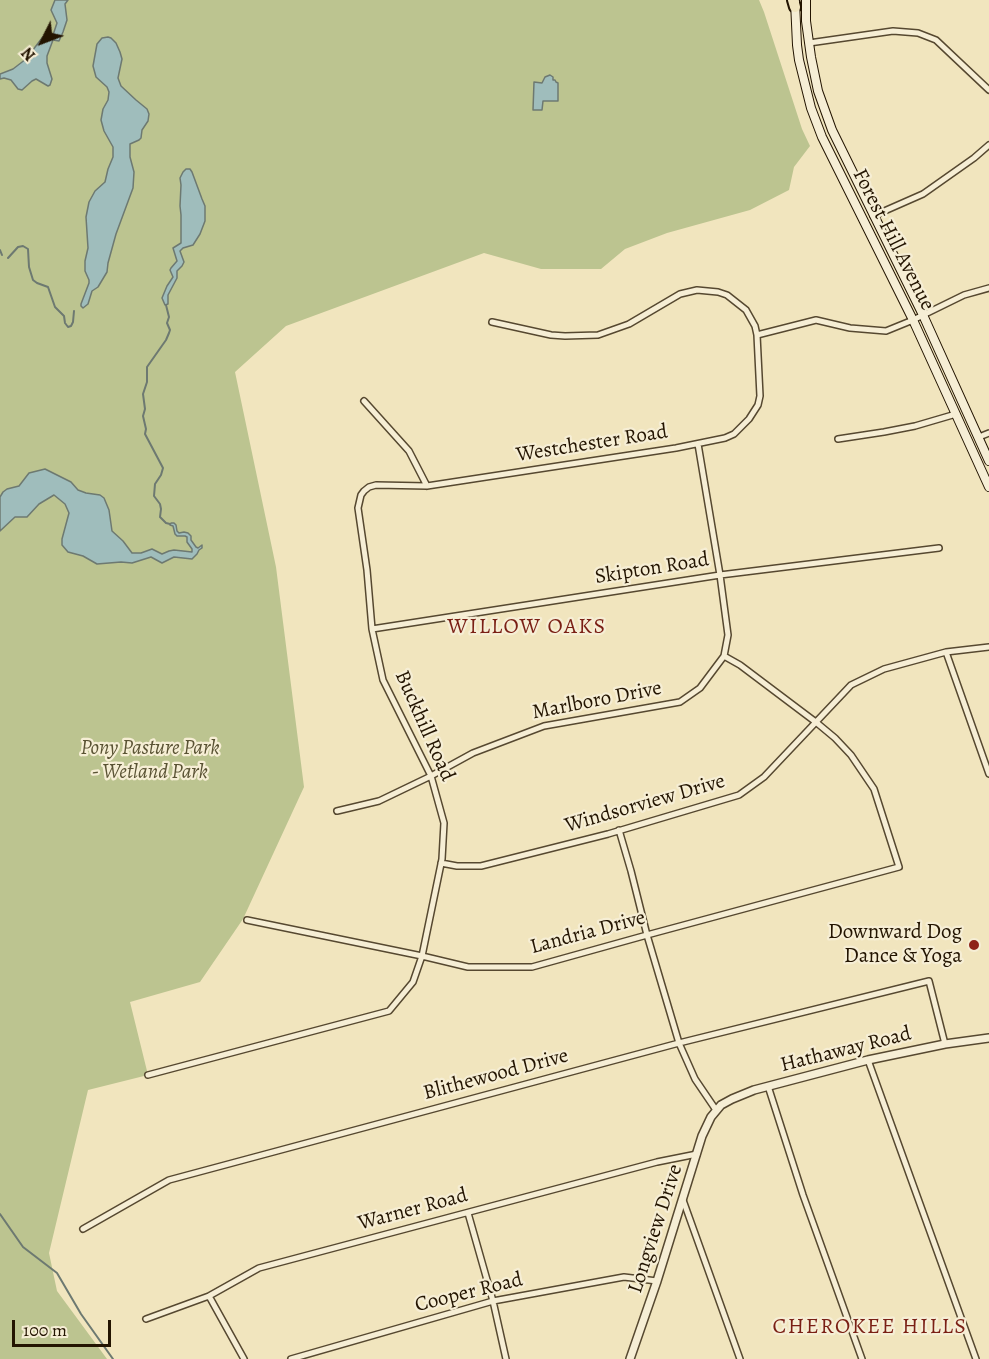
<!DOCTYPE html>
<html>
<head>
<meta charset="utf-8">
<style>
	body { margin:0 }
	#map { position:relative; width:989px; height:1359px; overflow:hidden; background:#f1e5be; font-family:Alegreya,serif }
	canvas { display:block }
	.north { position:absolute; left:12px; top:12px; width:60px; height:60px; -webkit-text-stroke:4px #f6eed5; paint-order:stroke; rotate:228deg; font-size:16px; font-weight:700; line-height:24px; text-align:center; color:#231401 }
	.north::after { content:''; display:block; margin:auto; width:21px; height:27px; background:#231401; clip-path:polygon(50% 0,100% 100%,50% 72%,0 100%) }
	.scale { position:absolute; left:12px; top:1320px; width:99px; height:27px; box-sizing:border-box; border:3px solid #231401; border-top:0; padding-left:8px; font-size:18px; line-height:21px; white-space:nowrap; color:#231401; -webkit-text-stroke:4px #f6eed5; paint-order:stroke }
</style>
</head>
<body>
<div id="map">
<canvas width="989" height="1359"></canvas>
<div class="north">N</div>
<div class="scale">100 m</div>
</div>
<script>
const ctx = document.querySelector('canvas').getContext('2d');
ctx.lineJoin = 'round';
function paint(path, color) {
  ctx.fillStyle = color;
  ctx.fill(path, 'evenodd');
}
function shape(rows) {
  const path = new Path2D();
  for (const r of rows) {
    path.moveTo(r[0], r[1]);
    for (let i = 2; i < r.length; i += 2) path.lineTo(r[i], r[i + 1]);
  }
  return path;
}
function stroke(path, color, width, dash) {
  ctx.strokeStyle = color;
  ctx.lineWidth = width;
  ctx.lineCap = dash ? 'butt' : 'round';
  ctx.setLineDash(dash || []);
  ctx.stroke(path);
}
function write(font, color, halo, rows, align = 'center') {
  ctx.font = font + ' Alegreya,serif';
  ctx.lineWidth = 4.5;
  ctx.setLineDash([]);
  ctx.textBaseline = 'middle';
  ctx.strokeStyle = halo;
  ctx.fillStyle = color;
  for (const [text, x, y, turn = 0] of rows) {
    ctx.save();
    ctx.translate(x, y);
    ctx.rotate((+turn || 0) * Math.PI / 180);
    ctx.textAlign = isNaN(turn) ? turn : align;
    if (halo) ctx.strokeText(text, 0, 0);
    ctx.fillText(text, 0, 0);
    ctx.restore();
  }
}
paint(shape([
	[0,0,759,0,764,12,802,129,810,146,794,167,789,190,750,210,667,233,625,249,601,269,541,269,484,253,286,326,235,372,276,567,304,787,243,919,200,982,130,1002,148,1075,88,1090,49,1253,57,1291,107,1359,0,1359]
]), '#bcc490');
const water = shape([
	[55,0,68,0,65,4,67,20,63,32,59,41,53,40,47,56,47,63,52,79,50,85,48,86,36,79,32,81,22,90,18,89,11,80,4,78,0,79,0,74,13,69,26,59,42,38,47,34,53,35,57,23,51,10,55,0],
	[108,37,111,38,116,43,120,52,122,59,118,78,121,86,136,100,147,109,149,114,148,121,142,130,141,138,139,140,130,144,130,157,134,172,133,188,116,234,108,263,107,272,98,287,92,291,88,304,83,308,81,306,81,304,89,283,89,280,85,271,85,261,88,248,86,217,89,202,95,191,105,182,108,169,113,157,113,147,104,131,101,120,103,109,108,100,109,92,107,87,96,77,93,66,97,44,102,38,108,37],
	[550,75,553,77,553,80,555,80,556,82,558,83,558,101,543,101,542,110,533,110,534,82,542,83,545,77,550,75],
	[186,169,190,169,192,172,202,199,205,206,205,221,200,234,193,245,183,248,180,251,184,262,182,266,177,271,177,278,168,295,168,304,165,305,162,298,167,286,173,277,170,270,171,268,177,261,173,248,181,243,181,215,180,206,181,185,180,178,183,172,186,169],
	[45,469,71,482,78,490,86,493,100,495,104,498,109,510,112,531,123,541,132,553,141,553,152,549,162,554,169,551,174,550,192,552,192,549,187,542,187,537,185,536,177,536,175,534,173,526,170,525,171,523,174,523,176,525,177,531,179,533,184,532,188,533,191,536,191,540,196,547,198,548,202,545,202,548,199,550,197,554,192,559,174,557,162,563,151,557,132,563,121,562,97,564,83,556,68,552,62,545,62,539,69,513,65,504,54,495,39,504,27,517,15,517,0,531,0,497,3,492,7,489,19,486,29,473,45,469]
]);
paint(water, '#9fbdbc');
stroke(water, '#6d7971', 1.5);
stroke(shape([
	[0,250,2,255],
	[8,258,18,247,23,246,28,249,29,267,33,280,37,283,48,287,55,307,64,316,65,323,68,327,71,326,73,322,74,311],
	[166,305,169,317,167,323,170,330,169,333,166,340,147,367,147,382,143,394,145,409,143,416,146,429,145,434,163,468,161,475,155,484,154,496,160,504,161,509,160,517,166,523,170,524],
	[0,1214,23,1247,57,1273,81,1314,113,1359]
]), '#6d7971', 2);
const minor = shape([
	[809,43,893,31,918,33,936,40,989,90],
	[873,216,923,194,974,158,989,145],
	[757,335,816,320,850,328,886,331,913,320,964,295,989,288],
	[364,401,409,451,427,486],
	[979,437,989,433],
	[838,439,884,432,915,426,956,414],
	[372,629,720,575,939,548],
	[946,652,989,774],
	[337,811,379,801,431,776,473,753,544,726,680,702,700,688,724,656,728,635,720,575,698,444],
	[619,830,631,871,647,935,679,1043,695,1079,716,1110],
	[441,863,457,866,481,866,608,834,739,795,764,777,851,685,884,669,946,652,989,647],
	[247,920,422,956,468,967,532,967,647,935,899,867,874,789,851,755,835,738,817,723,740,665,724,656],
	[868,1060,976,1359],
	[148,1075,389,1011,413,982,422,956,442,859,444,823,431,776,383,680,372,629,367,570,358,508,361,495,364,491,369,487,376,485,427,486,676,448,725,438,734,434,749,419,758,405,760,396,757,335,755,326,746,310,727,295,718,292,697,290,680,294,629,324,598,335,565,336,551,335,492,322],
	[768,1086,803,1195,862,1359],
	[683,1200,740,1359],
	[468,1213,493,1301,506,1359],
	[83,1229,169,1180,679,1043,929,981,945,1044],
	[209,1296,244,1359],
	[146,1319,209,1296,259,1268,657,1162,697,1154],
	[291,1359,493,1301,624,1277,657,1281]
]);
const tertiary = shape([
	[630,1359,657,1281,702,1136,711,1117,721,1105,732,1099,754,1090,868,1060,945,1044,989,1038]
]);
const secondary = shape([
	[806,0,806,21,811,57,818,91,832,130,923,315,989,461],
	[795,2,797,45,799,60,811,108,822,137,913,320,989,487]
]);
const motorway = shape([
	[793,0,795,7]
]);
stroke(minor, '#564830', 8);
stroke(tertiary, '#564830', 10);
stroke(secondary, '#231401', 10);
stroke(motorway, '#231401', 14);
stroke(minor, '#f6eed5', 5);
stroke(tertiary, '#f6eed5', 7);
stroke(secondary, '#f6eed5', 8);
stroke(motorway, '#f1e5be', 10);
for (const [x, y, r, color] of [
	[974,945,6,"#8f2418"]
]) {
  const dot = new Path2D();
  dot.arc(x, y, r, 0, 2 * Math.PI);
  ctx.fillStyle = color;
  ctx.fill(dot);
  stroke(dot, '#f6eed5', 2);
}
write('21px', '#231401', '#f6eed5', [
	["Forest Hill Avenue",893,240,63],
	["Westchester Road",592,444,-9],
	["Skipton Road",652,569,-9],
	["Marlboro Drive",597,701,-11],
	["Buckhill Road",424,726,66],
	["Windsorview Drive",645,804,-16],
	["Landria Drive",588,933,-15],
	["Hathaway Road",846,1050,-14],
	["Blithewood Drive",496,1075,-15],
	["Warner Road",413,1210,-15],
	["Longview Drive",656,1229,-72],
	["Cooper Road",469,1293,-14]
]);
write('italic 21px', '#595233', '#f6eed5', [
	["Pony Pasture Park",150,749],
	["- Wetland Park",150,773]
]);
write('21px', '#231401', '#f6eed5', [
	["Downward Dog",962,933],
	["Dance & Yoga",962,957]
], 'right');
ctx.letterSpacing = '1.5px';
write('22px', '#7a1f14', '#f6eed5', [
	["WILLOW OAKS",527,628],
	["CHEROKEE HILLS",870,1328]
]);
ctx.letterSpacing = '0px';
</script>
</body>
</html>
